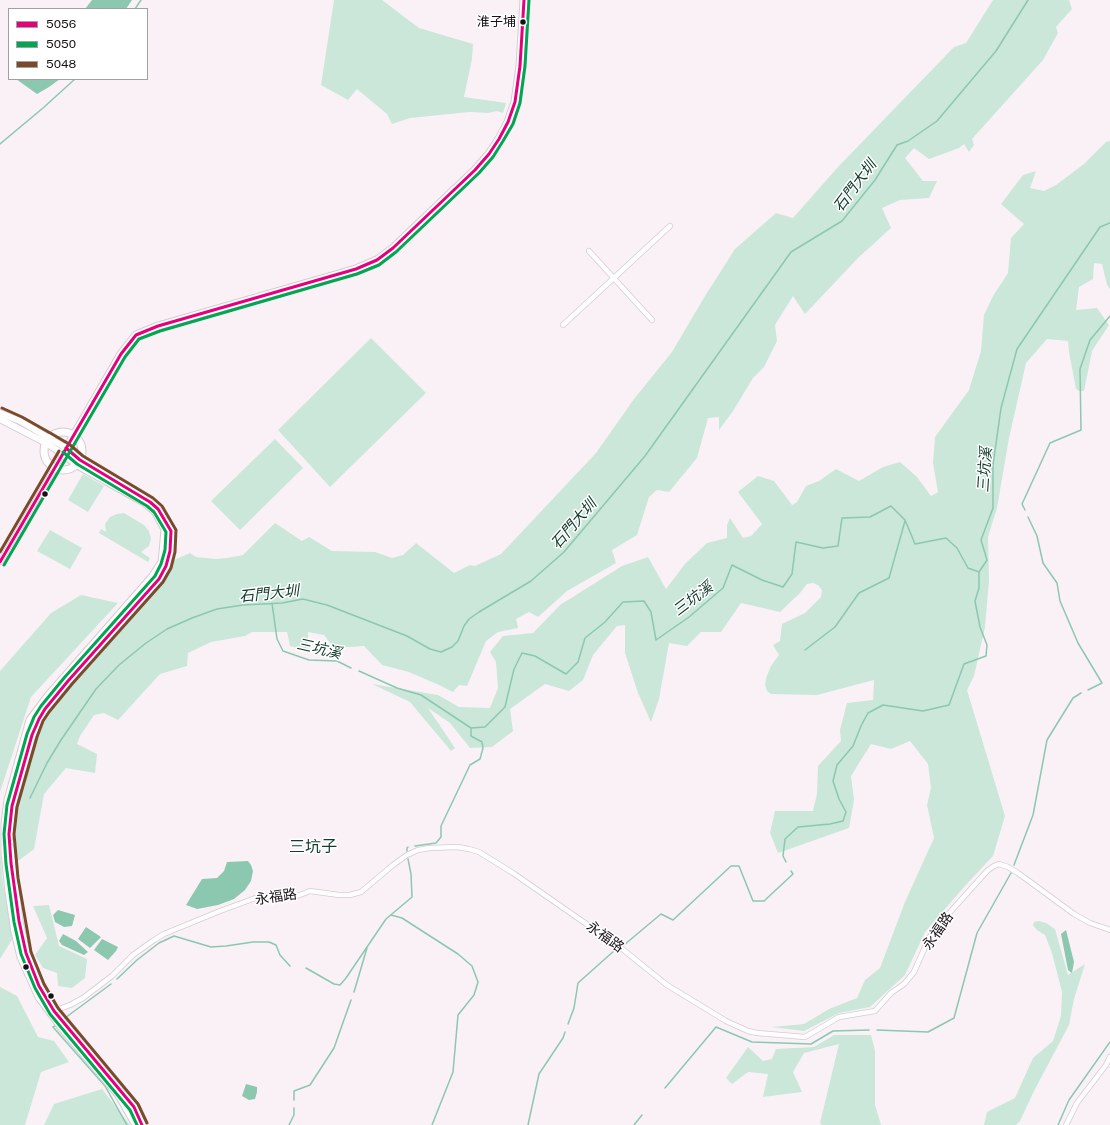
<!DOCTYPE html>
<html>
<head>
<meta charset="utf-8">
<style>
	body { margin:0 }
	#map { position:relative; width:1110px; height:1125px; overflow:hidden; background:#faf1f7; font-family:"Public Sans",sans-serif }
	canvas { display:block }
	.legend { position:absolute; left:8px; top:8px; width:140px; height:72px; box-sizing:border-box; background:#fff; border:1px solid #a3a0a2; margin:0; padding:5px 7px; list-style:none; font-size:12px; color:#1a1117 }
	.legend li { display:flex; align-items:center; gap:8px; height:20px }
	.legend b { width:20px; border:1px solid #a3a0a2 }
</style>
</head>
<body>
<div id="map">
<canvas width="1110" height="1125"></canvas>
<ul class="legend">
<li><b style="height:5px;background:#e5007d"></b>5056</li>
<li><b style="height:5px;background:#00a651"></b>5050</li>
<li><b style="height:5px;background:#7a4b2a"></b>5048</li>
</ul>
</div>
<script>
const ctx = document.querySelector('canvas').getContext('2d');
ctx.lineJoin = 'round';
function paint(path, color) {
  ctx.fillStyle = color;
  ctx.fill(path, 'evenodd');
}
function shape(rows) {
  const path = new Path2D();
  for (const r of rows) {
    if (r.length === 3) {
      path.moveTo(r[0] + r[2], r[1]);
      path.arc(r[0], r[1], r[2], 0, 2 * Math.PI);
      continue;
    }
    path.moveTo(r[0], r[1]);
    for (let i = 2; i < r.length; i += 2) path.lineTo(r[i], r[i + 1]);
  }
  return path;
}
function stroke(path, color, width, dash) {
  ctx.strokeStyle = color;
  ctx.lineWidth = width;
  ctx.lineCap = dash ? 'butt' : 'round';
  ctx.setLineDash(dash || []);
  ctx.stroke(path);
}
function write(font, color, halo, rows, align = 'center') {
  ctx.font = font + ' "Public Sans","Noto Sans TC",sans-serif';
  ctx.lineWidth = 3;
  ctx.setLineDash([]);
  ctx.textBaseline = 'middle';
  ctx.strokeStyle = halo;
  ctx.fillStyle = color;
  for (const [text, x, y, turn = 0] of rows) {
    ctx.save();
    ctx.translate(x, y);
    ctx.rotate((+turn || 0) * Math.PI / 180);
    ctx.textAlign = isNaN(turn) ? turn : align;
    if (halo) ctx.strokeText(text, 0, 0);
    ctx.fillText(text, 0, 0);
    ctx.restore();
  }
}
paint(shape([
	[334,0,382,0,419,28,473,44,472,59,464,97,506,103,503,113,497,111,488,113,470,112,410,118,392,124,387,114,357,89,348,100,321,85],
	[993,0,1069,0,1072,9,1056,27,1058,33,1043,60,972,139,974,145,969,152,964,144,959,148,929,159,914,148,905,158,923,181,937,181,929,198,900,200,882,208,891,228,858,258,805,314,793,296,775,325,777,341,764,367,753,378,733,411,719,430,719,417,708,418,697,458,669,492,657,490,649,497,637,535,612,550,616,563,567,591,538,617,529,612,516,619,518,628,498,632,486,641,467,686,459,685,453,692,439,685,409,672,382,665,364,646,334,648,324,635,308,632,308,651,290,646,287,632,252,632,245,636,211,642,188,653,187,666,160,674,118,720,104,713,94,715,80,736,77,744,97,754,95,773,66,768,44,794,34,849,18,861,14,824,18,798,30,751,49,712,78,676,165,581,174,560,190,553,196,557,216,559,227,558,243,555,275,523,302,541,309,537,332,551,375,552,392,558,403,555,416,543,454,573,470,565,475,566,501,554,596,453,634,399,672,352,705,296,735,249,776,213,793,218,838,167,954,47,966,43],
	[1110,141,1110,289,1107,285,1102,264,1094,263,1093,279,1079,287,1076,310,1097,308,1109,325,1092,351,1084,391,1079,391,1076,389,1069,352,1068,341,1047,339,1026,363,1009,438,997,508,988,537,989,581,985,627,974,676,967,690,1005,816,993,856,964,887,925,932,905,975,870,1007,839,1013,804,1031,772,1027,804,1024,829,1009,857,998,865,980,880,968,905,902,934,838,927,805,931,788,928,764,910,741,891,749,871,744,851,776,854,800,849,828,778,853,770,833,775,811,813,811,817,794,818,766,841,741,840,730,847,703,873,700,874,680,817,695,771,694,767,691,765,685,766,678,771,666,779,655,773,645,780,641,782,624,805,613,821,597,822,590,818,585,813,583,807,584,800,593,780,612,741,603,721,632,701,632,687,646,669,643,659,699,651,722,638,693,625,653,625,625,617,626,593,655,583,680,569,691,545,684,510,709,513,731,492,747,470,748,450,723,428,708,455,748,451,751,410,702,372,684,438,695,459,707,490,708,498,688,496,662,490,652,503,636,533,633,560,605,622,566,648,557,666,589,685,564,707,543,727,538,727,525,730,518,743,538,751,536,762,524,738,492,758,476,774,481,792,505,797,502,806,486,819,481,836,469,859,481,883,467,900,462,917,477,931,496,938,492,933,463,935,437,969,390,981,351,984,315,993,296,1008,273,1011,238,1024,224,1001,204,1023,175,1036,171,1030,188,1044,191,1056,185,1084,164,1106,142],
	[371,338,426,393,330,487,278,430],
	[275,439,303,468,240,530,211,501],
	[83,474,104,486,88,512,68,500],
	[124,513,144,525,149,531,151,539,149,546,141,552,150,558,148,562,99,533,101,529,106,532,105,524,110,517,117,514],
	[50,530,82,548,70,569,37,551],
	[81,595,118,603,31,697,0,792,0,798,0,671,51,613],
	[0,849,3,884,13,938,0,959],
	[49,905,59,946,87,959,85,978,72,988,58,986,57,973,43,968,35,955,47,938,33,906],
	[1039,921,1046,923,1055,929,1068,975,1085,964,1074,999,1069,1025,1035,1089,1020,1121,1016,1125,984,1125,987,1112,1015,1098,1033,1058,1053,1041,1061,1016,1062,992,1052,953,1045,935,1037,930,1033,925,1034,922],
	[0,987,17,996,38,1037,54,1041,69,1062,41,1072,25,1125,0,1125],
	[834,1035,871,1035,875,1051,875,1105,881,1125,822,1125,820,1123,839,1044,804,1053,793,1072,802,1092,763,1097,768,1074,748,1072,732,1084,726,1078,748,1047,763,1061,772,1059,776,1049,814,1047],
	[102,1089,130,1125,44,1125,54,1104]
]), '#cae7da');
paint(shape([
	[92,0,132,0,126,9,85,9],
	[16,79,60,79,49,87,37,94],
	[248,861,251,865,253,871,251,881,245,890,234,899,218,905,197,909,186,905,202,879,217,878,224,871,227,862],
	[58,910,75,915,72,926,64,927,55,922,53,915],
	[86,927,101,937,90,948,78,939],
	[1066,930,1074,962,1072,973,1068,970,1061,934],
	[63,934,76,941,88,952,84,955,62,945,59,941],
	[102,939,118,947,116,951,108,960,94,950],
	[246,1084,257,1087,257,1092,255,1099,249,1100,242,1096]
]), '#8bc8af');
stroke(shape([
	[135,9,141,0],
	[0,144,43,108,75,79],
	[1025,510,1022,504,1050,443,1081,430,1080,369,1090,340,1110,316],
	[1028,517,1037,536,1043,563,1057,583,1060,601,1078,643,1102,683,1088,690],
	[272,603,277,639,283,651,309,660,337,661,351,668],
	[805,650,835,627,859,593,889,578,905,521],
	[359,671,397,688,421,695,471,728,485,727,505,707,514,669,522,653,535,656,566,674,578,662,585,638,605,622,623,602,644,601,651,612,656,640,689,617,723,588,732,565,762,580,783,587,792,574,796,542,823,548,838,546,842,518,870,517,891,506,905,520,915,544,946,538,957,548,968,568,979,572,987,560,981,540,993,508,993,465,1001,408,1017,349,1100,227,1110,223],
	[30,798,47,763,61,740,96,689,119,665,146,643,167,629,192,618,217,609,243,605,282,603,303,599,327,605,407,636,430,649,441,652,452,647,458,641,464,626,469,619,479,612,531,581,564,552,645,456,791,252,842,221,875,180,897,145,908,141,937,121,996,51,1028,0],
	[415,846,436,843,441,837,441,826,470,765,480,759,483,748,482,742,471,736,471,728],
	[407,851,407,848,408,847],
	[786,862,783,856,785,839,798,827,830,824,843,821,846,812,839,799,833,781,837,765,853,746,861,726,868,713,883,705,923,711,949,705,964,664,986,656,987,645,980,627,975,601,979,588,979,572],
	[1014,865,1033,815,1047,740,1073,698,1081,693],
	[391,915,402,918,458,954,472,966,478,982,474,995,458,1015,453,1072,432,1125],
	[624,945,661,914,673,920,731,866,739,866,753,901,764,901,793,874,791,871],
	[306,968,334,984,340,985,346,978,386,919,412,897,411,874,408,859],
	[117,979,137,960,159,943,174,936,211,947,226,946,253,942,269,942,276,945,280,955,290,966],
	[354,992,367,948],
	[65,1018,111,984],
	[568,1024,574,1008,578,983,615,950,620,951],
	[55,1026,53,1027,105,1086,127,1125],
	[877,1030,928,1032,954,1018,977,933,1011,873],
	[665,1088,716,1027,752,1042,811,1044,833,1031,869,1030],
	[294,1100,294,1091,310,1085,334,1048,351,1000],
	[289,1125,294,1115,294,1108],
	[528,1125,539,1074,563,1038,565,1032],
	[634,1125,642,1115],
	[1058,1125,1069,1100,1110,1042]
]), '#8bc8af', 1.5);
const minor = shape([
	[589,251,652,320],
	[563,325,670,226],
	[0,562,63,454],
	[51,1012,70,1005,83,998,112,976,133,955,154,940,164,934,220,911,261,896,284,898,297,896,310,891,339,895,350,895,361,892,393,865,407,855,418,850,430,848,457,847,469,849,479,852,513,873,621,948,667,985,726,1021,748,1031,757,1033,805,1037,839,1017,875,1011,891,993,904,984,914,972,929,938,935,929,987,871,994,866,999,864,1008,867,1018,873,1074,914,1090,923,1110,930],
	[1066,1125,1077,1103,1106,1065,1110,1057]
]);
const secondary = shape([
	[0,413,20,421,66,448],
	[0,419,46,443,63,454]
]);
const primary = shape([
	[63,451,19],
	[66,448,80,460,143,497],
	[9,837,12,806,32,735,39,719,45,709,68,681,159,579,166,566,170,551,171,531,166,522],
	[10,848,19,921,26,953,39,986,52,1008],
	[122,1093,134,1107,142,1125],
	[136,1125,119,1095,62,1028,39,997,21,957,15,932,9,892,5,852,5,823,8,800,30,720,48,696,153,576,162,562,163,553,165,529,155,511,144,502,81,467,63,454,121,354,136,335,158,326,356,269,377,260,393,248,475,170,489,154,499,139,508,122,515,102,520,66,524,0]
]);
stroke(minor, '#d5ccd2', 6);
stroke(secondary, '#d5ccd2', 8);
stroke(primary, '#d5ccd2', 9);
stroke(minor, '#fefdfe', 4.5);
stroke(secondary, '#fefdfe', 6);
stroke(primary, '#fefdfe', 7);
stroke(shape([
	[66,448,80,460,150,502,158,509,171,531,170,551,166,566,159,579,68,681,45,709,39,719,32,735,12,806,9,834,11,863,19,921,26,953,39,986,54,1011,134,1107,142,1125],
	[0,562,121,354,136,335,158,326,356,269,377,260,393,248,475,170,489,154,499,139,508,122,515,102,520,66,524,0]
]), '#e5007d', 3);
stroke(shape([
	[63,452,77,464,147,506,154,512,166,532,165,550,161,564,155,576,64,678,41,706,34,717,27,734,7,805,4,834,6,864,14,922,21,954,35,988,50,1014,130,1110,137,1125],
	[4,565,125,357,139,339,160,331,357,274,379,265,396,252,479,173,493,157,503,141,513,124,520,103,525,66,529,0]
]), '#00a651', 3);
stroke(shape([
	[2,408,22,417,52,434,69,444,83,456,153,498,162,506,176,530,175,552,171,568,163,582,72,684,49,712,43,721,37,737,17,807,14,834,18,878,31,952,44,984,58,1008,138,1104,147,1123],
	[0,552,59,451]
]), '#7a4b2a', 3);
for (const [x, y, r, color] of [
	[523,22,3.5,"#1a1117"],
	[45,494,3.5,"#1a1117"],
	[26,967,3.5,"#1a1117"],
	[51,996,3.5,"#1a1117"]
]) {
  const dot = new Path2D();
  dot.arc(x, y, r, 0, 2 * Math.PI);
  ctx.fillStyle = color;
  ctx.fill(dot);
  stroke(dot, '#fff', 1.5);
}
write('13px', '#1a1117', '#fff', [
	["淮子埔",516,22]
], 'right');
write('14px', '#1a1117', '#fff', [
	["永福路",276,897,-8],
	["永福路",938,931,-55],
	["永福路",605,937,36]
]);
write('italic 15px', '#113a2a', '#fff', [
	["石門大圳",855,186,-53],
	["三坑溪",985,470,-86],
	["石門大圳",574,524,-49],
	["石門大圳",269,594,-6],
	["三坑溪",693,599,-37],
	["三坑溪",319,649,13]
]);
write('16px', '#0f3e2c', '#fff', [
	["三坑子",313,847]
]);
</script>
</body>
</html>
